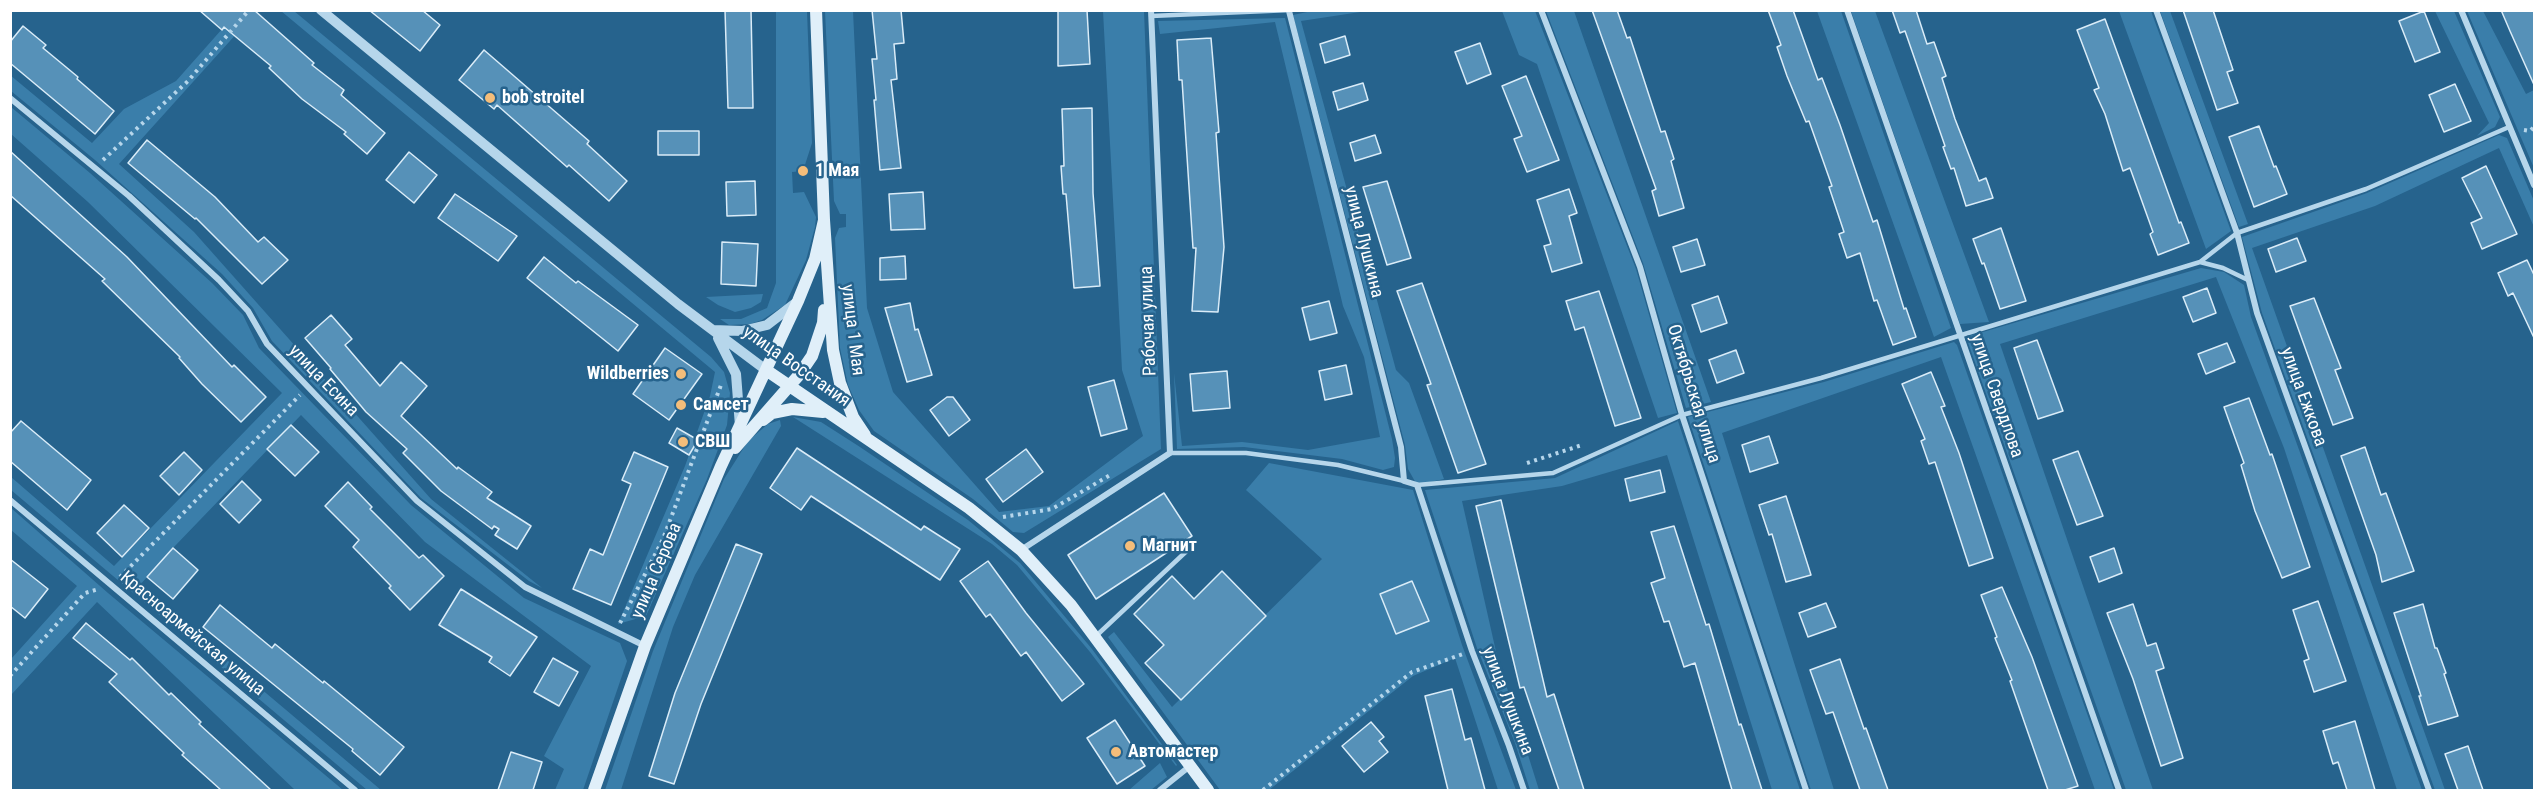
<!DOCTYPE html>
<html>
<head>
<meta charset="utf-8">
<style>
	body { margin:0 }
	#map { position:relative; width:2545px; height:801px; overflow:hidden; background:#26638d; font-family:"Roboto Condensed",sans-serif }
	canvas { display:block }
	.frame { position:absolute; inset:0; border:12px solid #fff; pointer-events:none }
</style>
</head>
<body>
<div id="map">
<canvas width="2545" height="801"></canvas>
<div class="frame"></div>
</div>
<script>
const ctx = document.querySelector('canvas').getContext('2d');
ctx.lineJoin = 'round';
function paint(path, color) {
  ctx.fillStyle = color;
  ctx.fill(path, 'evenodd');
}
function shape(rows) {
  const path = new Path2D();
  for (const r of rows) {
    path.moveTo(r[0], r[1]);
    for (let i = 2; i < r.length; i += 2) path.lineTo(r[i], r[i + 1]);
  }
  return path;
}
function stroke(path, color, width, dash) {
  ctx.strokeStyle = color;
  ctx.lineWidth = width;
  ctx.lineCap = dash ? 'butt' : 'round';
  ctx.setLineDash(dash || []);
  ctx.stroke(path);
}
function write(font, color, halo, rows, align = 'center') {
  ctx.font = font + ' "Roboto Condensed",sans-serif';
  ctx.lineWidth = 5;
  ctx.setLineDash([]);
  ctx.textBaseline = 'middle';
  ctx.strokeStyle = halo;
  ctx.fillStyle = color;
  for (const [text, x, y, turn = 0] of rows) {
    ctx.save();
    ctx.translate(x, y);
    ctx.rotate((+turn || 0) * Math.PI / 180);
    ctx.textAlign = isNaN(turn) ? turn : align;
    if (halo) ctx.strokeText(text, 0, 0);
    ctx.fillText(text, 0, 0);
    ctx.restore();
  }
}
paint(shape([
	[238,11,257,11,119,164,194,232,431,499,542,588,529,581,421,498,272,341,253,308,222,274,95,160,11,91,10,75,92,143,124,109,176,81],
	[281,11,294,11,711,357,724,372,730,393,727,425,707,479,646,616,618,624,685,466,710,396,715,372],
	[776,11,807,11,812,143,803,171,792,172,793,193,804,192,816,217,815,227,806,260,785,305,762,320,750,324,729,325,720,319,741,319,767,308,776,283],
	[825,11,853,11,867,308,893,392,999,512,1049,506,1143,436,1122,370,1103,11,1144,11,1161,449,1024,533,1013,532,973,499,874,431,859,410,848,385,840,348,835,238,839,228,846,227,846,214,840,214,834,201],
	[1312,11,1367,11,1301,21,1396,370,1409,383,1444,479,1417,485,1408,469,1405,445,1293,15],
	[1502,11,1535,11,1636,269,1677,413,1658,418,1537,64,1519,55],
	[1546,11,1574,11,1711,402,1686,408,1643,263],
	[1817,11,1841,11,1951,328,1934,337],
	[1851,11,1875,11,1989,322,1960,324],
	[2119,11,2151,11,2231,231,2206,249],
	[2160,11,2170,11,2248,224,2239,227],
	[2435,11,2454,11,2500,117,2495,127,2477,136,2489,123],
	[2467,11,2483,11,2526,94,2534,90,2534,168],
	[1285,18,1392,439,1395,458,1394,467,1383,470,1342,459,1244,447,1177,449,1174,373,1182,446,1242,442,1308,450,1380,437,1364,357,1343,306,1275,22,1160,34,1158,21],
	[11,107,90,173,212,283,243,315,259,348,411,505,524,598,620,643,627,661,583,790,555,790,564,769,544,756,591,666,425,542,301,415,173,548,139,586,381,790,367,790,11,490,11,477,114,566,282,393,88,202,11,134],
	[2499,135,2507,138,2534,201,2534,227,2499,148,2375,206,2252,248,2445,790,2435,790,2262,313,2242,237,2367,193],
	[2201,268,2224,272,2244,285,2251,317,2422,790,2397,790,2284,448,2216,277,2000,344,2153,790,2126,790,1966,337],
	[763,294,761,302,751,308,735,312,718,305,706,297],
	[1954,342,1957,345,2114,790,2095,790,1941,357,1722,433,1834,790,1811,790,1688,417,1824,382],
	[793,417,821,422,860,447,968,520,1020,563,1092,649,1177,765,1176,766,1090,652,1017,565,992,544],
	[780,420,781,426,695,575,673,627,621,790,605,790,653,651,724,479,748,441,768,424],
	[1678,421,1800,790,1772,790,1667,455,1562,486,1462,501,1497,656,1539,790,1530,790,1515,743,1477,648,1425,490,1555,478],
	[1269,463,1413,490,1462,645,1516,790,1498,790,1455,658,1413,676,1269,790,1220,790,1108,637,1114,632,1172,707,1322,559,1246,490],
	[11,508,108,593,343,790,295,790,97,602,11,695,11,659,77,586,11,530],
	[1160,763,1167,777,1151,790,1129,790]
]), '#3a7eaa');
const building = shape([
	[199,10,254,10,314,63,312,65,344,90,341,95,385,133,367,154,344,134,346,132,302,99,269,68,271,66,224,27,222,30,199,10],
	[369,10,422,10,440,25,420,51,369,10],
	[725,10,751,10,753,108,728,108,725,10],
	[872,10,901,10,904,43,894,44,897,79,891,80,901,168,880,170,874,100,876,100,872,59,877,59,872,10],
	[1058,10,1087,10,1090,64,1058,66,1058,10],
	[1592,10,1617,10,1627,38,1630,37,1661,132,1665,131,1674,159,1671,161,1684,208,1659,216,1652,191,1656,189,1592,10],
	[1768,10,1793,10,1818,80,1822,78,1840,125,1873,222,1877,220,1904,309,1906,308,1916,337,1893,345,1877,300,1874,301,1860,253,1847,258,1839,234,1844,232,1829,187,1832,186,1809,121,1806,122,1787,76,1777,47,1781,45,1768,10],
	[1892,10,1916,10,1927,44,1934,42,1946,76,1942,78,1955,119,1979,181,1986,178,1993,198,1966,206,1954,168,1951,169,1943,147,1945,146,1905,31,1900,33,1892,10],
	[2183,10,2213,10,2233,70,2227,72,2238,103,2217,110,2183,10],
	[2501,10,2535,10,2535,87,2510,31,2501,10],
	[2424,11,2440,52,2415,62,2399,21,2424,11],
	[2105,19,2179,223,2181,222,2189,243,2158,255,2150,234,2153,232,2130,168,2123,171,2105,114,2094,90,2099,88,2077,30,2105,19],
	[23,26,46,45,43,48,78,77,77,79,114,111,95,134,10,63,10,42,23,26],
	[1345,36,1350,55,1325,63,1320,44,1345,36],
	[1211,38,1219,132,1216,133,1224,247,1218,312,1192,311,1196,248,1193,248,1182,80,1179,80,1177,40,1211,38],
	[1480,43,1491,74,1467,84,1455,52,1480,43],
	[484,50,589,141,587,144,627,181,609,201,569,165,567,167,497,105,494,109,459,80,484,50],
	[1526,76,1559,160,1527,172,1514,139,1522,136,1502,86,1526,76],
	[1363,83,1368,100,1338,110,1333,92,1363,83],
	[2455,84,2471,121,2444,132,2429,95,2455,84],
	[1092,108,1093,193,1100,286,1074,288,1066,194,1063,194,1061,166,1064,166,1062,109,1092,108],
	[2259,126,2274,167,2276,166,2287,194,2254,207,2229,137,2259,126],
	[658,131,699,131,699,155,658,155,658,131],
	[1375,135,1381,153,1355,161,1350,143,1375,135],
	[147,140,215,197,258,242,264,237,288,260,262,284,196,218,195,219,128,163,147,140],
	[10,151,127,257,232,367,234,365,266,397,241,422,202,384,179,358,180,357,102,281,105,279,10,195,10,151],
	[409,152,437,175,414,203,386,180,409,152],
	[2486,166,2517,234,2482,249,2471,223,2482,218,2462,178,2486,166],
	[755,181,756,215,727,216,726,182,755,181],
	[1387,181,1411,258,1387,265,1363,187,1387,181],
	[1569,189,1577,213,1569,216,1582,263,1552,272,1544,246,1551,244,1537,200,1569,189],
	[923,192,925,229,891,230,889,194,923,192],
	[455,194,517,236,498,261,438,218,455,194],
	[2001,228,2026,301,2000,309,1984,263,1982,264,1973,239,2001,228],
	[2297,238,2306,261,2276,272,2268,249,2297,238],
	[1697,239,1705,265,1681,272,1673,247,1697,239],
	[722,242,758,244,756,286,721,284,722,242],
	[905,256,906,279,880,280,880,258,905,256],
	[544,257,576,283,578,281,638,325,618,351,527,278,544,257],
	[2527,260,2535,277,2535,340,2513,293,2508,296,2498,273,2527,260],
	[1422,283,1486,464,1458,473,1427,385,1431,384,1397,291,1422,283],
	[2207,288,2216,313,2193,322,2183,297,2207,288],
	[1599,291,1641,418,1615,426,1584,327,1575,330,1566,301,1599,291],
	[1718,296,1727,323,1701,332,1692,305,1718,296],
	[2314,298,2341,368,2335,370,2353,418,2333,425,2290,306,2314,298],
	[1329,301,1337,333,1310,340,1302,308,1329,301],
	[910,303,915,330,918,329,932,375,907,382,885,308,910,303],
	[331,315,352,339,345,345,380,386,401,362,427,386,401,416,457,469,458,467,492,492,487,498,531,526,517,549,495,535,499,529,494,526,492,529,441,491,403,453,407,449,366,412,330,369,331,368,305,338,331,315],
	[2037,340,2063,411,2038,419,2014,348,2037,340],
	[2227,343,2235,362,2206,374,2198,354,2227,343],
	[665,348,702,374,669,420,633,394,665,348],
	[1736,350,1744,373,1717,383,1709,360,1736,350],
	[1346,365,1352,394,1325,400,1319,371,1346,365],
	[1227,371,1230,408,1193,411,1190,374,1227,371],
	[1931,372,1945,406,1941,407,1959,453,1993,558,1969,566,1935,462,1929,464,1921,441,1925,439,1902,384,1931,372],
	[1114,380,1127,429,1101,436,1088,387,1114,380],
	[947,397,953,397,970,420,949,436,930,410,947,397],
	[2249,398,2270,455,2272,454,2310,567,2282,578,2255,511,2241,465,2244,463,2224,407,2249,398],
	[21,421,91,480,67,510,10,461,10,433,21,421],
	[291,425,319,452,295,476,267,449,291,425],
	[677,428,698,440,689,455,669,443,677,428],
	[1769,436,1778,463,1750,472,1742,445,1769,436],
	[2365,447,2381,495,2386,493,2414,571,2382,582,2376,555,2341,456,2365,447],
	[797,448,921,530,924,526,960,549,940,580,811,496,801,510,770,488,797,448],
	[1026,449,1043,472,1003,502,986,479,1026,449],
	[2078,451,2103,516,2077,525,2053,460,2078,451],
	[184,452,202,470,179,495,160,476,184,452],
	[634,452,668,467,611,605,573,589,590,549,603,555,631,484,622,480,634,452],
	[1660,470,1665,492,1630,501,1625,479,1660,470],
	[242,481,261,500,239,523,220,504,242,481],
	[348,482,372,507,370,509,419,558,423,555,444,576,410,610,389,588,391,586,353,547,359,540,325,506,348,482],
	[1164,493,1192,536,1096,599,1068,555,1164,493],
	[1786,496,1811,575,1786,582,1772,534,1769,535,1759,505,1786,496],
	[1501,500,1547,697,1554,694,1584,790,1559,790,1524,687,1520,688,1476,506,1501,500],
	[124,505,149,528,122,557,97,533,124,505],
	[1674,526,1706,625,1709,624,1739,725,1741,724,1762,790,1732,790,1695,663,1684,667,1669,621,1664,622,1651,583,1665,578,1651,532,1674,526],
	[736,544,762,554,701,704,674,784,649,776,675,693,736,544],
	[173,548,198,570,173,599,147,577,173,548],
	[2114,548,2122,573,2099,582,2090,557,2114,548],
	[10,559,48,589,25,618,10,606,10,559],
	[988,561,1026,613,1084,684,1062,701,1026,652,1021,656,990,614,986,617,960,581,988,561],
	[1222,571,1266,616,1181,700,1145,663,1164,645,1134,614,1172,576,1194,599,1222,571],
	[1412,581,1429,621,1396,634,1380,594,1412,581],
	[2002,587,2032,657,2078,786,2065,790,2048,790,2010,681,2012,680,1995,638,1997,637,1981,595,2002,587],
	[461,589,537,637,510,676,489,662,492,657,439,625,461,589],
	[2318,601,2346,681,2314,692,2304,661,2309,659,2293,610,2318,601],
	[1826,603,1836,627,1808,637,1799,613,1826,603],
	[2133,604,2147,646,2156,643,2164,668,2156,671,2183,758,2161,766,2133,679,2107,613,2133,604],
	[2423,604,2435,648,2437,648,2446,673,2444,674,2458,716,2428,725,2419,696,2421,696,2394,613,2423,604],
	[220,605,272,648,275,644,323,683,324,681,404,747,380,775,352,751,353,749,203,627,220,605],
	[86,623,130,660,132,658,169,695,171,693,201,722,199,724,271,790,221,790,182,755,184,753,109,682,117,674,73,638,86,623],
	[553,658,578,672,559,706,534,692,553,658],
	[1840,659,1864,729,1866,728,1888,790,1860,790,1833,712,1826,714,1810,670,1840,659],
	[1452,689,1465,740,1471,738,1485,790,1448,790,1425,696,1452,689],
	[1115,720,1145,766,1117,784,1087,738,1115,720],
	[2355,721,2375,790,2347,790,2338,762,2333,764,2323,731,2355,721],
	[1371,722,1384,737,1379,741,1388,752,1364,772,1342,746,1371,722],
	[2468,746,2476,770,2483,790,2458,790,2445,754,2468,746],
	[511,752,542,762,533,790,498,790,511,752]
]);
paint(building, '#5691b8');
stroke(building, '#daecf8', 1.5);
stroke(shape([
	[2524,130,2530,131,2534,127],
	[103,160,188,81,249,10],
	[1527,463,1582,445],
	[1003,517,1052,509,1112,474],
	[120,577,300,395],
	[620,623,663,539,721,385],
	[10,676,85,593,99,589],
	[1263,790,1412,672,1463,654]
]), '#b6d6eb', 4, [3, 4.5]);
stroke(shape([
	[1151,16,1291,10],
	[2200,262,2223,268,2248,280],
	[1170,453,1246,453,1338,465,1404,481],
	[1417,485,1553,473,1682,415,1821,378,2200,262,2237,233,2366,189,2509,127],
	[1095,637,1192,546]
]), '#b6d6eb', 4.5);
stroke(shape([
	[1541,10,1640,267,1682,415,1806,790],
	[1847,10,2119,790],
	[2156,10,2237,233,2257,313,2429,790],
	[2461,10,2534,185],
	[1289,11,1401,447,1404,481,1417,485,1472,651,1509,746,1524,790],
	[10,98,129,196,219,280,248,311,267,344,417,501,525,587,645,646],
	[10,500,355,790],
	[1021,550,1170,453,1151,10],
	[1160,790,1190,766]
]), '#b6d6eb', 6);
stroke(shape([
	[321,10,678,304,766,370],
	[713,330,742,331,767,325,797,302],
	[718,338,736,374,740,426]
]), '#b6d6eb', 10);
stroke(shape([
	[816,10,824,220,833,350,840,383,853,417,865,435],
	[766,370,969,508,1021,550,1071,605,1208,790],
	[763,420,772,413,792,409,823,412],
	[735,448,799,375,812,356,823,323,824,310],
	[594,790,645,646,721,466,798,301,815,259,824,220]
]), '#e0eff9', 12);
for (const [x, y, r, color] of [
	[490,98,6,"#f4bd7a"],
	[803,171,6,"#f4bd7a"],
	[681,374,6,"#f4bd7a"],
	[681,405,6,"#f4bd7a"],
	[683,442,6,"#f4bd7a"],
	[1130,546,6,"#f4bd7a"],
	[1116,752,6,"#f4bd7a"]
]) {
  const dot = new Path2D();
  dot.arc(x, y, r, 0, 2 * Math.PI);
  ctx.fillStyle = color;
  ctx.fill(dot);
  stroke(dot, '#26638d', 2);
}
write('bold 18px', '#fff', '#26638d', [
	["bob stroitel",502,98],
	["1 Мая",815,171],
	["Wildberries",669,374,"right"],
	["Самсет",693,405],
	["СВШ",695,442],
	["Магнит",1142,546],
	["Автомастер",1128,752]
], 'left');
write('18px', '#fff', '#26638d', [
	["улица Лушкина",1363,242,76],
	["Рабочая улица",1149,321,-92],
	["улица 1 Мая",852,330,83],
	["улица Восстания",796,367,35],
	["улица Есина",323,381,46],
	["Октябрьская улица",1693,394,73],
	["улица Свердлова",1996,396,71],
	["улица Ежкова",2303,397,70],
	["улица Серова",657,571,-67],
	["Красноармейская улица",192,634,40],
	["улица Лушкина",1507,701,69]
]);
</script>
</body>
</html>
